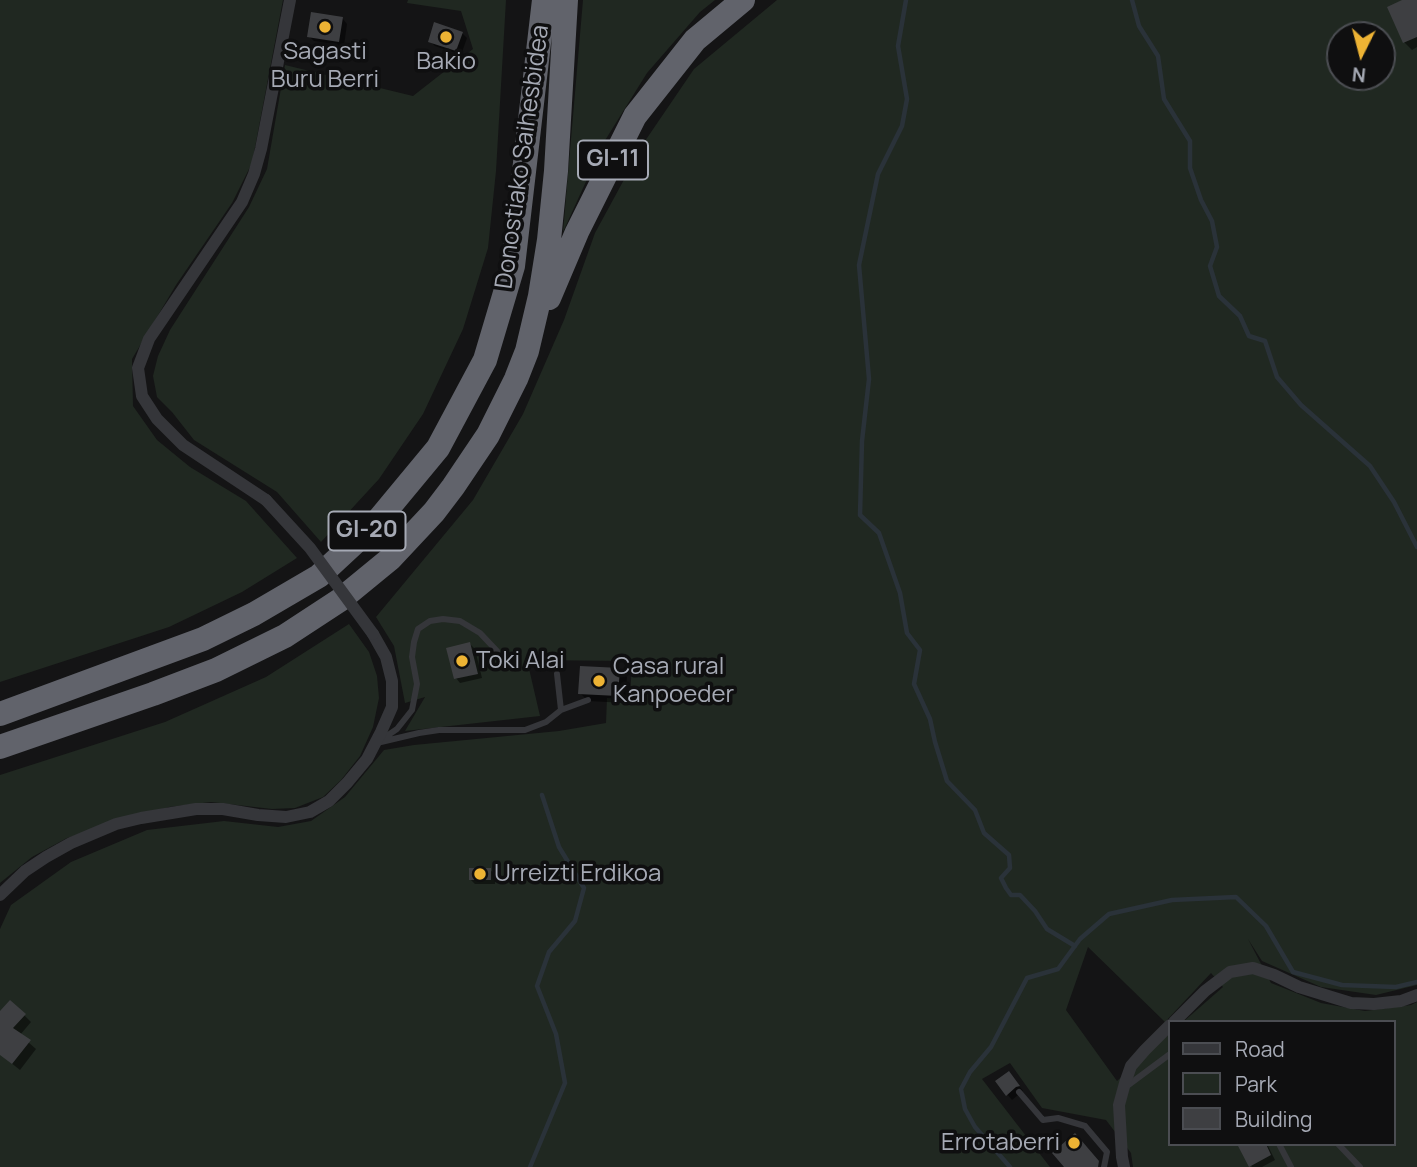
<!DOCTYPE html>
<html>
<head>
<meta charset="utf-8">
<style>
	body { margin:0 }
	#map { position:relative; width:1417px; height:1167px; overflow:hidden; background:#141415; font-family:Manrope,sans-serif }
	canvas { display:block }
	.legend { position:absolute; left:1168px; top:1020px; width:228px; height:126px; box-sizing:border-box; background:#0f0f10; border:2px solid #4b4d52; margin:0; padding:9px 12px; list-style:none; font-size:21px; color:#a6aab5 }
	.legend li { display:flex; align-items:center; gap:14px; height:35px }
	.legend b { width:35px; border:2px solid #4b4d52 }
	.north { position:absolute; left:1326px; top:21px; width:70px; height:70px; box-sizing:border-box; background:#0f0f10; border:2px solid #4b4d52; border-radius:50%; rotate:186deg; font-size:19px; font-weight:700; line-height:28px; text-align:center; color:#a6aab5 }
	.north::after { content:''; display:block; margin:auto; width:24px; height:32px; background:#edb334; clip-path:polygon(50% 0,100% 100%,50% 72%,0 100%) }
</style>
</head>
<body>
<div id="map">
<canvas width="1417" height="1167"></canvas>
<ul class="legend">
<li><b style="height:9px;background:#35363a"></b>Road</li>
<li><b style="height:19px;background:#202821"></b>Park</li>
<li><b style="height:19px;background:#3e3f42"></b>Building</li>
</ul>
<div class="north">N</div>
</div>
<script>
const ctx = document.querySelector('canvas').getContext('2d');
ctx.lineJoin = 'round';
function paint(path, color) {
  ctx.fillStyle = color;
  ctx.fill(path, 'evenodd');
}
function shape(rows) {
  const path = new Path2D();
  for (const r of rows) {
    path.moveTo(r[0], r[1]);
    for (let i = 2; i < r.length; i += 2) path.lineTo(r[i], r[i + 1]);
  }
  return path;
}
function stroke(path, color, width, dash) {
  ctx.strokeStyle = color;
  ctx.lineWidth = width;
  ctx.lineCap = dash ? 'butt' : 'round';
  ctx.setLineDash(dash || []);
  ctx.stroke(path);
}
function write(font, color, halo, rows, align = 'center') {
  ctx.font = font + ' Manrope,sans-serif';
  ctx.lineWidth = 7;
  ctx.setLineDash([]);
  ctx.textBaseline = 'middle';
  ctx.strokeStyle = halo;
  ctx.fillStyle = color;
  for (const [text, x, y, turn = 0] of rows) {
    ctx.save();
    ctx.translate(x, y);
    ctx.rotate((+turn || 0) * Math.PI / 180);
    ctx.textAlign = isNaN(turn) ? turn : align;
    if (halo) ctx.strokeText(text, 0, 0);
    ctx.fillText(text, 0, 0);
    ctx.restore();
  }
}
paint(shape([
	[0,0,283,0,252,163,232,203,176,285,132,359,133,406,157,440,190,467,246,501,297,558,242,592,169,627,0,682],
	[408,0,506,0,496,171,488,248,463,329,423,414,379,479,321,542,277,492,194,440,172,412,157,397,153,376,158,356,170,330,249,207,267,169,285,65,413,96,473,49,461,11,407,3],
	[583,0,715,0,700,12,647,73,604,142,563,232],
	[777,0,1417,0,1417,985,1376,995,1321,987,1262,961,1248,939,1271,983,1321,1003,1365,1011,1411,1005,1417,1002,1417,1167,1133,1167,1131,1153,1106,1120,1042,1108,1010,1063,982,1079,1050,1167,0,1167,0,929,11,905,71,862,147,830,224,821,278,827,311,821,345,797,384,750,414,745,559,731,606,723,607,698,630,699,632,661,527,660,540,716,405,731,425,697,405,703,394,646,376,617,473,500,523,414,564,320,595,233,645,141,694,69],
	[1340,35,1382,35,1382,77,1340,77],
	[1088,947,1165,1022,1211,973,1223,987,1183,1022,1394,1022,1394,1144,1170,1144,1170,1033,1117,1081,1066,1010],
	[349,624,369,652,377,676,379,698,373,727,360,756,341,780,323,797,295,808,272,809,211,802,169,807,67,838,32,857,0,883,0,775,165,722,266,677]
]), '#202821');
paint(shape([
	[1407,0,1417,0,1417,47,1412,50,1404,42],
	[343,19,347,24,344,46,314,41,309,36],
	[462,33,467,38,461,55,435,46,430,41],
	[470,644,475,649,482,678,460,683,456,678],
	[619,669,627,677,625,703,588,701,580,693],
	[490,870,495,874,495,884,475,884,470,879],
	[0,1014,24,1015,31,1022,20,1035,36,1049,20,1070,0,1054],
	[1013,1078,1023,1091,1012,1100,997,1082],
	[1239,1144,1267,1144,1275,1160,1262,1167,1252,1167]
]), '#0007');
stroke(shape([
	[906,0,898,46,907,99,902,126,878,174,859,265,869,379,862,441,860,515,879,533,900,593,907,633,920,650,914,684,930,719,935,742,947,781,975,810,984,833,1009,855,1010,868,1001,878,1006,888,1011,895,1020,895,1035,911,1047,929,1075,946],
	[1132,0,1139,26,1158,56,1164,99,1190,141,1190,168,1201,200,1212,221,1217,247,1210,266,1219,296,1240,316,1249,336,1265,341,1277,377,1301,405,1370,466,1394,502,1417,547],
	[530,1167,565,1083,556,1034,537,986,549,952,575,921,584,888,559,847,542,795],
	[1010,1167,975,1127,965,1109,961,1089,970,1072,991,1047,1027,978,1058,969,1080,939,1109,914,1172,900,1236,897,1266,926,1293,972,1342,985,1396,987,1417,982]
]), '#2a3239', 4.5);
paint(shape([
	[1402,0,1417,0,1417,37,1403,43,1387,7],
	[311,12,343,17,339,42,307,37],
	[434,22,463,32,456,51,428,42],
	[470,642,478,674,454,679,446,648],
	[580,666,620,668,618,696,578,694],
	[469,868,491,868,491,880,469,880],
	[10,1000,26,1014,13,1028,31,1040,12,1064,0,1055,0,1011],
	[1009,1071,1020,1086,1016,1087,1006,1096,995,1081],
	[1075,1133,1099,1161,1098,1167,1064,1167,1052,1153],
	[1237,1144,1266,1144,1271,1155,1249,1167]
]), '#3e3f42');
stroke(shape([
	[557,674,561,710],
	[378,742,397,729,412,710,417,684,412,657,414,642,418,629,430,621,443,619,460,621,480,633,497,651],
	[381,742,419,733,439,730,525,730,546,722,561,710,588,700],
	[1127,1086,1170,1054],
	[1019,1092,1043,1120,1058,1118,1085,1126,1107,1152,1104,1167],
	[1279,1144,1291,1167],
	[1338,1144,1360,1167]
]), '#35363a', 6);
stroke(shape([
	[266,500,183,445,157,419,142,396,138,368,149,339,242,202,254,174,261,149,290,0],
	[0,895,25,871,46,857,71,843,116,824,141,818,196,809,223,809,258,815,286,817,310,812,329,801,347,783,367,759,381,732,392,707,392,681,386,657,373,634],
	[1174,1022,1205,991,1230,972,1253,968,1274,975,1299,987,1351,1003,1374,1004,1401,1001,1417,995],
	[1124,1167,1122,1157,1119,1105,1125,1083,1131,1066,1145,1050,1170,1025]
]), '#35363a', 12);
stroke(shape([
	[549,298,577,232,635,116,695,40,743,0],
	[0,714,203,639,254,614,319,576,375,524,438,448,485,360,513,266,544,0],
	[0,747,153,694,216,670,285,636,340,600,390,559,434,512,453,487,488,435,516,379,527,351,540,296,549,240,556,171,566,0]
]), '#61636b', 24);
stroke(shape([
	[266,500,310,548,373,634]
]), '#35363a', 12);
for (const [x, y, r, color] of [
	[325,27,7,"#edb334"],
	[446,37,7,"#edb334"],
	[462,661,7,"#edb334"],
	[599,681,7,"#edb334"],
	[480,874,7,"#edb334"],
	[1074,1143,7,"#edb334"]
]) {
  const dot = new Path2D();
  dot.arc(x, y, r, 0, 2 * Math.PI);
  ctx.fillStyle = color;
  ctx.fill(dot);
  stroke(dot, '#0f0f10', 2.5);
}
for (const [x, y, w] of [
	[613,160,70],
	[367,531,77]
]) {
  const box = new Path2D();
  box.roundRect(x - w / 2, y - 19.5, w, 39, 5);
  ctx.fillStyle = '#0f0f10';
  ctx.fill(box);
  stroke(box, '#a6aab5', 2);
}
write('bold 23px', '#a6aab5', null, [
	["GI-11",613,160],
	["GI-20",367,531]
]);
write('24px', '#a6aab5', '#0f0f10', [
	["Sagasti",325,52,"center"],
	["Buru Berri",325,80,"center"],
	["Bakio",446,62,"center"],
	["Toki Alai",476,661],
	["Casa rural",613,667],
	["Kanpoeder",613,695],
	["Urreizti Erdikoa",494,874],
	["Errotaberri",1060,1143,"right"]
], 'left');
write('24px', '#a6aab5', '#0f0f10', [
	["Donostiako Saihesbidea",523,157,-82]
]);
</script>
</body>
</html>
